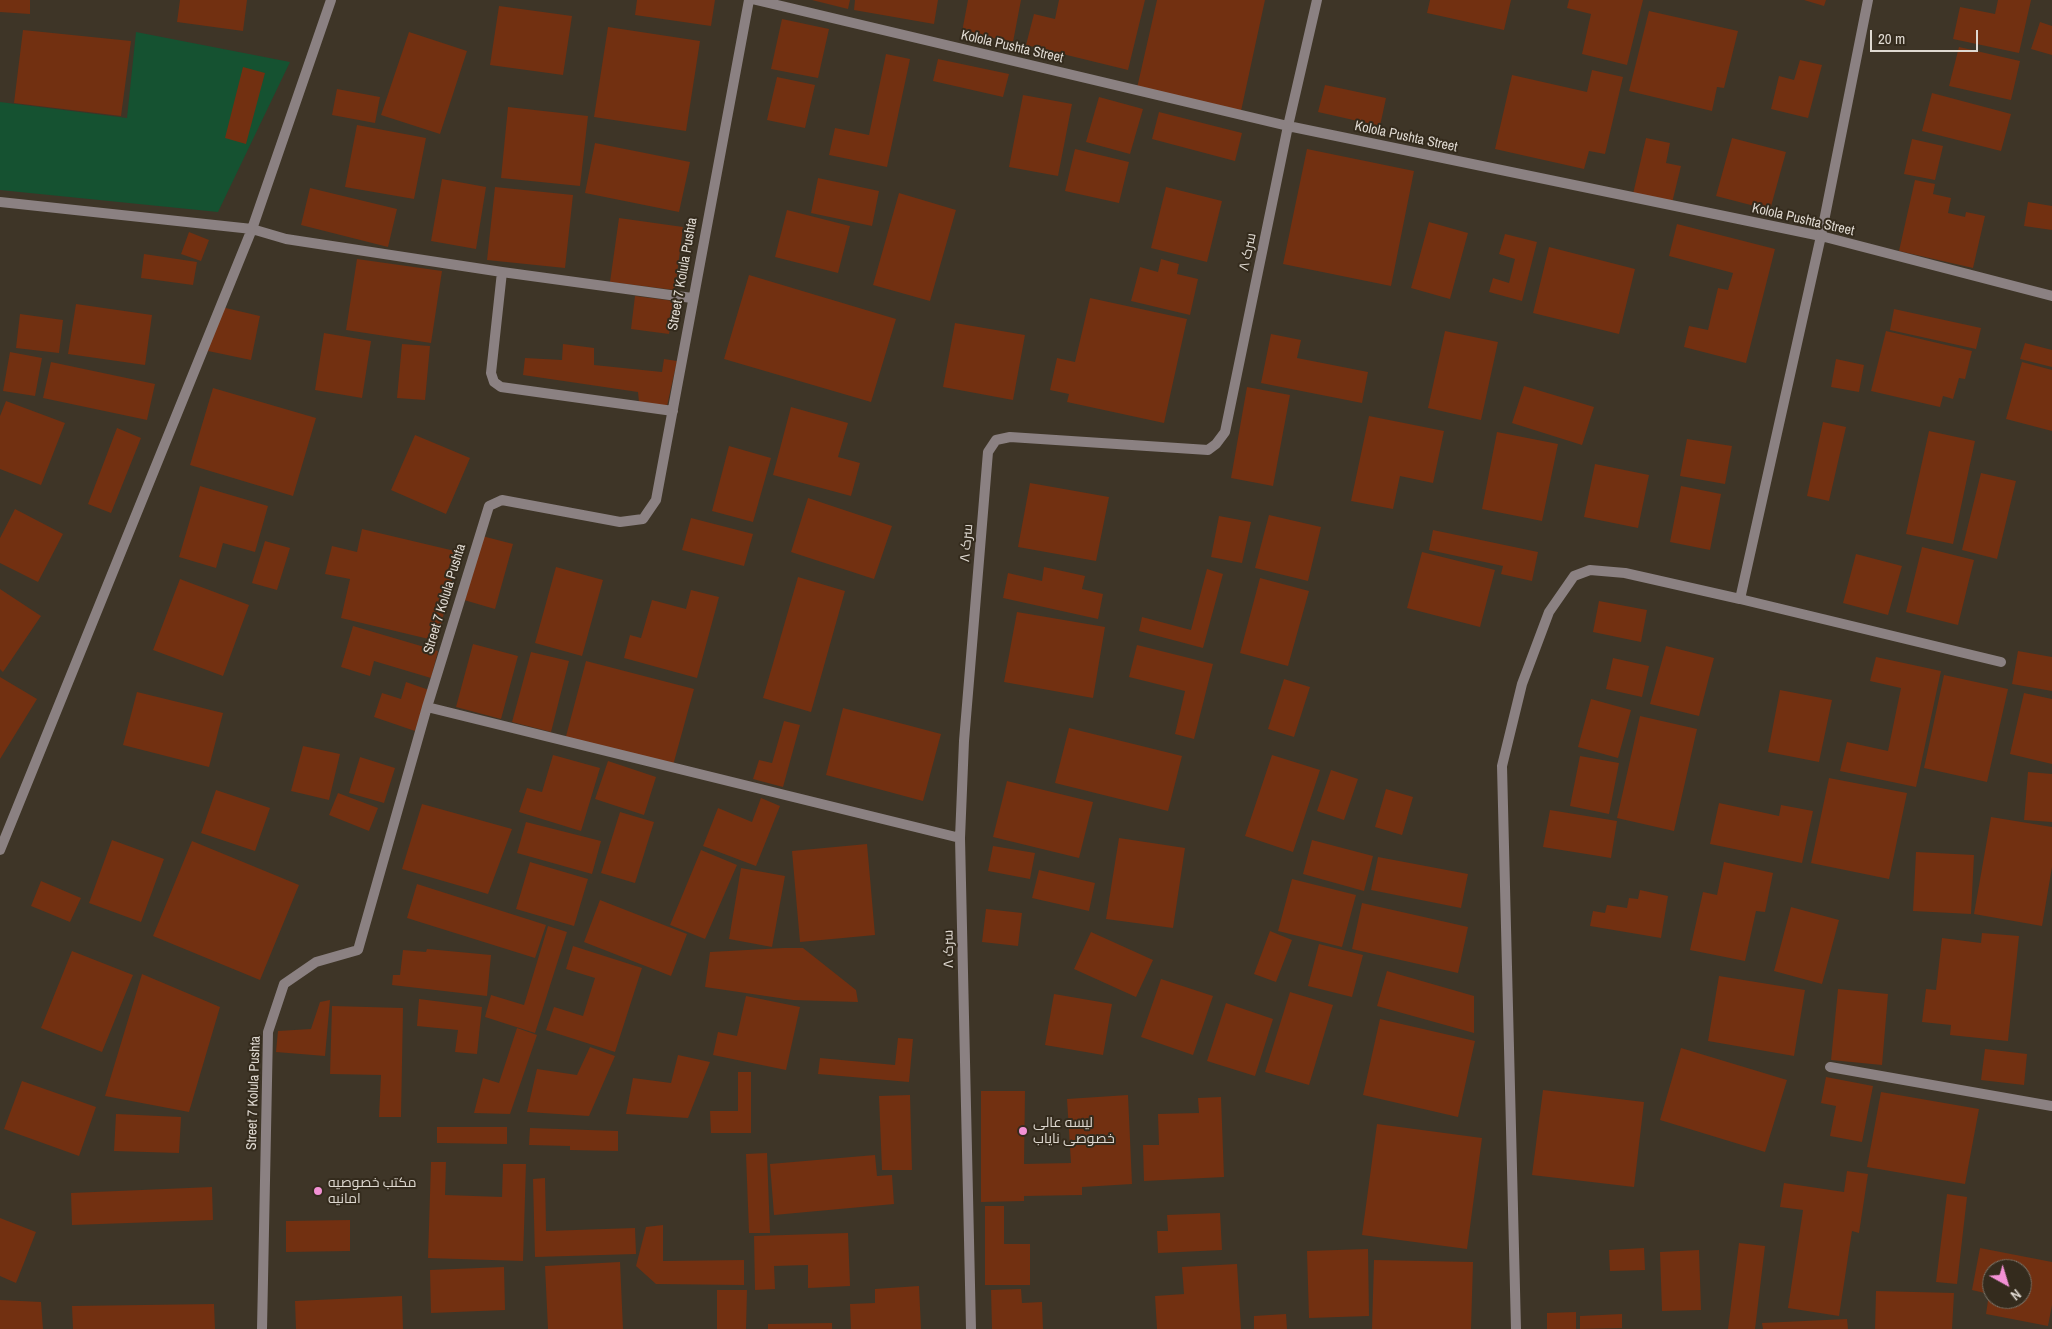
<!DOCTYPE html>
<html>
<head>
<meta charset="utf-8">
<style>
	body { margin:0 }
	#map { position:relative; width:2052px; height:1329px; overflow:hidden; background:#3e3527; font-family:"Archivo Narrow",sans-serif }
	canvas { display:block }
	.north { position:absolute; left:1982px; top:1259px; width:50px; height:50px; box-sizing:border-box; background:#342b1d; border:1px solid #787165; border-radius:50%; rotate:141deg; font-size:14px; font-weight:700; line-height:20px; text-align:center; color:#dfd9d1 }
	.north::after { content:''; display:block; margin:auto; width:18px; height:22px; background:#f391d5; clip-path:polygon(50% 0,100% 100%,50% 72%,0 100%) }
	.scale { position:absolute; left:1870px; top:30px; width:108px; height:22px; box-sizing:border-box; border:2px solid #dfd9d1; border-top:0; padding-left:6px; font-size:15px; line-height:18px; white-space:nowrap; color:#dfd9d1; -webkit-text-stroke:4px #342b1d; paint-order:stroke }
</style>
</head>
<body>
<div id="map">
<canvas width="2052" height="1329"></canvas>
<div class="north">N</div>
<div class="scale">20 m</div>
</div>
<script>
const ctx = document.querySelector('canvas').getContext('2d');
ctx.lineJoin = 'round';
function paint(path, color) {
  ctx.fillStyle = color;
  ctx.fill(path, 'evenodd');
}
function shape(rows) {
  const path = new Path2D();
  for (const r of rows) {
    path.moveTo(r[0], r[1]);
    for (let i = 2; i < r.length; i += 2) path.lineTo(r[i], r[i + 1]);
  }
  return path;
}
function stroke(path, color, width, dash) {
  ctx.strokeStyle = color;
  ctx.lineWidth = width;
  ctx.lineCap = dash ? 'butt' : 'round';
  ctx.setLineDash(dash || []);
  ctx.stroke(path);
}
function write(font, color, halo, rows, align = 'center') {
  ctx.font = font + ' "Archivo Narrow",Cairo,sans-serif';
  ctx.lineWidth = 4;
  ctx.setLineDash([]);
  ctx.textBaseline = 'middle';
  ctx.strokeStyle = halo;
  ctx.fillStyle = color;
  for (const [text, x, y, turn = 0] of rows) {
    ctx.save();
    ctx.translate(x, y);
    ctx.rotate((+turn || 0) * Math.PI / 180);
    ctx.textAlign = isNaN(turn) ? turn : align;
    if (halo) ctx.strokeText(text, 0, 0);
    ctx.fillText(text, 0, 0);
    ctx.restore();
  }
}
paint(shape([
	[136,32,290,62,218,212,0,190,0,102,127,118]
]), '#155231');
paint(shape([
	[0,0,30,0,30,14,0,12],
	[180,0,247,0,243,31,177,22],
	[637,0,715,0,711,26,635,15],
	[812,0,850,0,848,9],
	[855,0,938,0,934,24,854,10],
	[968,0,1021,0,1013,42,962,32],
	[1059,0,1145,0,1128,70,1026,45,1034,14,1055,19],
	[1157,0,1265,0,1241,111,1137,88],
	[1430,0,1511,0,1504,30,1427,13],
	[1569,0,1643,0,1627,65,1582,54,1591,14,1567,8],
	[1804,0,1826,0,1824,6],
	[1998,0,2031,0,2019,53,1953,39,1960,7,1995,14],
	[499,6,572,16,563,75,490,65],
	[1649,11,1738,31,1724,88,1717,87,1712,111,1629,91],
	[782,19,829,29,818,78,771,69],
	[2040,22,2052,26,2052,55,2031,49],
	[608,27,700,41,686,131,594,117],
	[23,30,131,41,121,116,14,103],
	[409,32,467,51,440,134,381,115],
	[1959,47,2020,61,2011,100,1949,86],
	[886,54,910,59,887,167,829,155,835,128,869,135],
	[938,59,1009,74,1003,97,933,81],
	[1800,60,1822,65,1808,118,1771,109,1779,76,1794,80],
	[243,67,265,73,246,144,225,138],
	[1592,70,1623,77,1605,154,1589,151,1584,169,1495,149,1512,75,1587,92],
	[777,77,815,85,805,128,767,120],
	[1325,85,1386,98,1380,126,1318,112],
	[337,89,380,97,375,123,332,115],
	[1932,93,2011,114,2001,151,1922,131],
	[1023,95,1072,104,1058,176,1009,167],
	[1099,97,1143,109,1130,154,1086,142],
	[508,107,588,116,580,186,501,178],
	[1159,112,1242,133,1235,161,1152,139],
	[357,125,426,138,414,199,345,187],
	[1646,138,1670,143,1666,163,1681,166,1672,203,1633,194],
	[1732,138,1786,152,1770,210,1716,196],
	[1912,139,1943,146,1935,180,1904,174],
	[595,143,690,162,679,212,585,193],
	[1075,149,1129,162,1119,203,1065,191],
	[1307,149,1414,171,1391,286,1283,264],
	[818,178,879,191,872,226,811,213],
	[442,179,486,187,476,249,431,241],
	[1915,180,1935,184,1933,194,1951,198,1948,213,1965,217,1966,212,1985,216,1973,268,1899,251],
	[495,187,573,195,565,268,487,260],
	[1166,187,1222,201,1207,262,1151,248],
	[310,188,397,209,388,247,301,225],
	[899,193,956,210,930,301,873,285],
	[2028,202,2052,206,2052,230,2024,226],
	[787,210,850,226,838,273,775,257],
	[619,218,683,227,675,290,610,282],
	[1429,222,1468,233,1450,299,1411,288],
	[1677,224,1775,249,1746,363,1684,347,1689,326,1708,330,1718,288,1728,290,1733,273,1669,256],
	[189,232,209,240,201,261,181,254],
	[1505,234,1537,242,1522,301,1489,292,1493,278,1509,283,1515,259,1499,254],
	[1549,247,1635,269,1619,334,1533,313],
	[144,254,197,262,193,285,141,278],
	[357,259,442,271,431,343,346,330],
	[1161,259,1179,264,1177,274,1198,279,1190,315,1131,301,1140,267,1158,272],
	[749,275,896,319,871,402,724,359],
	[635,296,674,301,669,334,631,329],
	[1090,298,1187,319,1164,423,1067,402,1069,394,1050,390,1057,358,1075,362],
	[76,304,152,315,145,365,68,354],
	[217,306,260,316,251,360,208,351],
	[1894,309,1981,328,1976,349,1890,330],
	[20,314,63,320,59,353,16,348],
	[955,323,1025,335,1013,400,943,387],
	[1445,331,1498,342,1481,420,1428,408],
	[1886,331,1972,351,1965,379,1959,378,1953,399,1943,396,1940,407,1871,391],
	[324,333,371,341,362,398,315,390],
	[1271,334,1301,340,1297,358,1368,372,1362,403,1261,383],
	[2025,343,2052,350,2052,367,2020,359],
	[402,344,430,346,425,400,397,398],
	[563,344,594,348,594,365,662,372,664,359,677,361,667,406,639,402,638,392,523,375,525,358,562,360],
	[10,352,42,358,35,396,3,391],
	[1836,359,1864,365,1859,392,1831,387],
	[51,362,155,384,147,420,43,398],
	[2022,362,2052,370,2052,431,2006,419],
	[1524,386,1594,407,1582,445,1512,423],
	[1247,387,1290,395,1273,486,1231,478],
	[213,388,316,418,293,496,190,465],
	[6,401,65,423,41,485,0,469,0,416],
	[791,407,848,423,838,457,860,463,851,496,773,475],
	[1369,416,1444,431,1433,483,1400,476,1393,509,1351,501],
	[1823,422,1846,427,1829,501,1807,496],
	[117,428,141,438,111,513,88,504],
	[1929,431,1975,441,1953,544,1906,534],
	[1497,432,1558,444,1542,521,1482,509],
	[415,435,470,458,446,514,391,490],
	[1687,439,1732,446,1725,484,1680,476],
	[729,446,771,458,753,522,712,511],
	[1595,464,1649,475,1638,528,1584,517],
	[1981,473,2016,481,1997,559,1962,550],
	[1030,483,1109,497,1096,561,1018,547],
	[200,486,268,506,255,552,223,543,216,568,179,557],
	[1681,486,1721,494,1710,550,1670,542],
	[808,498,892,526,874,579,791,552],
	[15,509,63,534,38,582,0,563,0,538],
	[1269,515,1321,527,1308,581,1255,568],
	[1219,516,1251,522,1242,563,1211,557],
	[691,518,753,534,744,566,682,550],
	[362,529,459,552,437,641,341,618,350,579,325,574,332,546,357,552],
	[1433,530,1538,552,1532,581,1501,574,1503,566,1429,550],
	[482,536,513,544,495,609,464,600],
	[265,541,290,548,277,590,252,583],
	[1922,547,1974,560,1958,625,1906,612],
	[1422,552,1495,570,1480,627,1407,608],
	[1856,554,1902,566,1888,615,1843,603],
	[556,567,603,580,582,656,535,643],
	[1044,567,1085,576,1082,589,1103,594,1098,619,1003,598,1008,573,1042,581],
	[1207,569,1223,574,1203,648,1139,631,1142,617,1191,630],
	[798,577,845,591,811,712,763,698],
	[1260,578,1309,591,1288,666,1240,653],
	[180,579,249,605,223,676,153,650],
	[0,589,41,616,3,672,0,669],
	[691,590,719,597,697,678,624,658,630,635,641,638,652,600,686,609],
	[1599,601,1647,610,1641,642,1593,632],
	[1017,612,1105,627,1093,698,1004,682],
	[353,626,438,651,431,678,374,661,370,676,341,667],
	[473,644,518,656,501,719,456,707],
	[1137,645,1213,664,1194,739,1175,734,1185,691,1129,677],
	[1666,646,1714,658,1699,716,1650,704],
	[2018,651,2052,657,2052,691,2012,684],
	[531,652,569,661,551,732,512,722],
	[1876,657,1941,671,1916,787,1840,771,1847,742,1888,751,1901,688,1870,681],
	[1613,658,1649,666,1642,697,1606,689],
	[586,661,694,689,672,769,565,740],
	[1944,675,2008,689,1987,782,1924,768],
	[0,677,37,699,0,759],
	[1284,679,1310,687,1294,737,1268,729],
	[406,682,429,690,415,731,374,717,382,693,401,699],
	[1780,690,1832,700,1819,762,1768,752],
	[137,692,223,713,209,767,123,745],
	[2024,693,2052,699,2052,764,2010,754],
	[1591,699,1631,710,1618,758,1578,747],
	[843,708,941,734,923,801,826,775],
	[1640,716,1697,729,1674,831,1617,818],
	[784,721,800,725,783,787,753,779,759,760,772,763],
	[1069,728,1182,756,1168,811,1055,783],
	[303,746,340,754,329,800,291,791],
	[553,755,600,768,581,831,519,812,527,788,542,792],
	[1272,755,1320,770,1293,852,1245,836],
	[1580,756,1619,763,1609,814,1570,806],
	[360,757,395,768,384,803,349,793],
	[608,761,656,777,644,815,595,799],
	[1331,770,1358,779,1344,820,1317,811],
	[2028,772,2052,774,2052,822,2024,820],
	[1829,778,1907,793,1889,879,1811,863],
	[1007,781,1093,802,1079,858,993,837],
	[1386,789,1413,797,1402,835,1375,827],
	[216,790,270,808,255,851,201,833],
	[338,793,378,808,369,831,329,815],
	[761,798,780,806,756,866,703,846,718,808,752,822],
	[1719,803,1779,816,1781,805,1813,811,1802,863,1710,844],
	[422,804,512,829,488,894,402,869],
	[1550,810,1617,821,1611,858,1543,847],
	[620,812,654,822,635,883,601,873],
	[1991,817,2052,827,2052,867,2042,926,1974,914],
	[526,822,601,841,592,874,517,853],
	[1119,838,1185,848,1173,928,1106,919],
	[112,840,164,859,141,922,89,903],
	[1312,840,1373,856,1364,891,1303,874],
	[192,841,299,885,260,980,153,936],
	[867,844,875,935,800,942,792,851],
	[993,846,1035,853,1030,879,988,871],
	[701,850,737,865,705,939,670,925],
	[1916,852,1974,855,1971,914,1913,911],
	[1378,857,1468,874,1461,908,1371,890],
	[530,862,588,879,574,926,516,909],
	[1724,862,1773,873,1765,912,1756,911,1745,961,1690,950,1703,892,1717,895],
	[741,868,785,876,772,947,729,939],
	[1039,870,1095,883,1089,911,1032,898],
	[1292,879,1356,895,1342,947,1278,931],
	[41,881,81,898,70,922,31,906],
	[417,884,546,925,535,958,407,918],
	[1640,890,1668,896,1661,938,1590,926,1593,911,1605,913,1607,905,1627,908,1629,898,1638,899],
	[600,900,687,934,671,976,584,942],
	[1362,903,1468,927,1458,973,1352,949],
	[1791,907,1839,920,1822,984,1774,971],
	[986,909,1022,913,1018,946,982,942],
	[548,926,567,932,535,1033,485,1017,491,995,524,1005],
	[1270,931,1292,940,1276,982,1254,974],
	[1091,932,1153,960,1136,997,1074,969],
	[1982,933,2019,936,2008,1041,1950,1035,1951,1025,1922,1022,1926,989,1936,990,1942,938,1981,943],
	[1319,944,1363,955,1352,997,1308,986],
	[573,946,642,968,615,1052,546,1030,554,1007,583,1016,595,978,566,969],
	[784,948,803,948,856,990,858,1002,793,1000,705,987,710,952],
	[427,949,491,955,487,996,392,985,393,975,400,975,403,950,426,952],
	[72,951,133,975,102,1052,41,1028],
	[1387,971,1474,996,1474,1033,1377,1006],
	[142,974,220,1007,189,1112,105,1096],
	[1719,976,1805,990,1794,1056,1708,1041],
	[1161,979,1213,996,1193,1055,1141,1037],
	[1838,989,1888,994,1882,1065,1831,1060],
	[1290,992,1333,1005,1309,1085,1265,1072],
	[1054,994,1112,1004,1103,1055,1045,1045],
	[746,996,800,1007,786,1070,713,1055,718,1032,737,1036],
	[419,999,482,1007,477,1054,455,1052,458,1030,417,1026],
	[330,1000,325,1056,276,1052,278,1031,311,1029,320,1002],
	[1226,1003,1273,1019,1255,1076,1207,1061],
	[332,1006,403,1008,401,1117,379,1117,381,1075,330,1074],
	[1380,1019,1475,1041,1458,1117,1363,1095],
	[517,1028,537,1035,510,1114,474,1113,483,1078,499,1083],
	[898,1038,913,1039,909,1082,818,1074,820,1058,895,1065],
	[590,1047,615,1056,589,1116,527,1112,537,1069,577,1075],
	[1681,1048,1787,1080,1765,1152,1660,1120],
	[1985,1049,2027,1054,2024,1085,1981,1080],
	[678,1055,710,1062,688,1118,626,1114,633,1078,671,1083],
	[738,1072,751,1072,751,1133,711,1133,710,1111,738,1111],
	[1826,1077,1873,1086,1862,1142,1830,1136,1836,1106,1821,1103],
	[22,1081,96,1107,79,1156,4,1129],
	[1543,1090,1644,1102,1634,1187,1532,1175],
	[981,1091,1025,1091,1024,1164,1071,1163,1067,1099,1128,1095,1132,1184,1082,1187,1082,1195,1024,1196,1024,1201,981,1202],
	[1881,1092,1979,1109,1965,1184,1867,1167],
	[910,1095,912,1170,882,1170,879,1096],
	[1221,1097,1224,1177,1144,1181,1143,1145,1159,1145,1158,1114,1199,1113,1198,1098],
	[116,1114,181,1117,179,1153,114,1151],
	[1377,1124,1482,1138,1467,1249,1362,1235],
	[437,1127,507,1127,507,1144,437,1143],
	[530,1128,618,1131,618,1151,570,1150,570,1146,529,1145],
	[767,1153,770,1233,749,1233,746,1154],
	[875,1155,877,1176,892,1175,894,1204,774,1215,770,1164],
	[431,1162,446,1162,445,1195,502,1197,503,1164,526,1164,523,1261,428,1258],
	[1847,1171,1868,1174,1859,1233,1852,1231,1839,1316,1788,1308,1803,1210,1780,1207,1784,1183,1844,1192],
	[545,1178,546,1231,635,1228,636,1254,535,1257,533,1179],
	[212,1187,213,1220,72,1225,71,1193],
	[1947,1194,1967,1197,1957,1284,1936,1282],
	[985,1206,1004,1206,1004,1244,1030,1244,1030,1285,985,1285],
	[1220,1213,1222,1250,1158,1253,1157,1231,1168,1231,1167,1215],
	[0,1218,36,1232,16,1283,0,1276],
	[350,1220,350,1251,286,1252,286,1221],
	[663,1225,663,1261,744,1260,744,1285,656,1284,636,1266,646,1227],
	[848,1233,850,1286,808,1288,808,1265,774,1266,775,1289,755,1290,754,1236],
	[1739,1243,1765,1246,1755,1329,1728,1329],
	[1644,1248,1645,1270,1610,1271,1609,1250],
	[1980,1248,2052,1262,2052,1305,2048,1326,1986,1314,1989,1294,1972,1290],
	[1992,1269,2022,1269,2022,1299,1992,1299],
	[1368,1249,1369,1316,1309,1318,1307,1251],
	[1699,1250,1701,1310,1662,1311,1660,1252],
	[1374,1260,1473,1262,1471,1329,1372,1329],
	[620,1262,623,1329,548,1329,545,1266],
	[1237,1264,1241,1329,1157,1329,1155,1296,1184,1294,1182,1267],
	[504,1267,505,1310,431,1313,430,1270],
	[919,1286,921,1329,851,1329,850,1304,875,1303,875,1289],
	[1021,1289,1022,1303,1042,1302,1043,1329,992,1329,991,1290],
	[717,1290,747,1290,746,1329,717,1329],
	[1876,1291,1954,1293,1952,1329,1875,1329],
	[402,1296,403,1329,296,1329,295,1301],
	[0,1300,41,1302,43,1329,0,1329],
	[214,1304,215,1329,73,1329,72,1306],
	[1576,1312,1576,1329,1547,1329,1547,1313],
	[1286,1314,1287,1329,1254,1329,1254,1316],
	[1622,1314,1622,1328,1580,1329,1580,1316],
	[1847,1319,1848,1329,1763,1329,1762,1323],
	[832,1323,832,1329,768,1329,768,1324]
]), '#723011');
stroke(shape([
	[756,0,1288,126,1821,236,2052,296],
	[0,202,252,229,286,239,502,272,692,298],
	[502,272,491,373,494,382,501,387,673,411],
	[1740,599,2001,662],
	[427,707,960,838],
	[0,850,252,229,331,0],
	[1830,1067,2052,1106],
	[262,1329,268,1032,284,984,316,962,358,950,427,707,489,506,502,500,620,522,643,519,656,500,749,0],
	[971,1329,960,838,964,741,988,452,996,440,1010,437,1208,450,1216,444,1225,432,1288,126,1317,0],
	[1516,1329,1502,766,1522,684,1549,612,1574,576,1590,570,1625,573,1740,599,1821,236,1868,0]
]), '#8b8182', 10);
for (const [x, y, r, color] of [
	[1023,1131,5,"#f391d5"],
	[318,1191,5,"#f391d5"]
]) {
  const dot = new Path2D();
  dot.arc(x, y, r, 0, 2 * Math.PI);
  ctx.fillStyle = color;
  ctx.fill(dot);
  stroke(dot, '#342b1d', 2);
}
write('14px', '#dfd9d1', '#342b1d', [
	["Kolola Pushta Street",1012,47,13],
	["Kolola Pushta Street",1406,137,12],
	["Kolola Pushta Street",1803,220,13],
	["سرک ۸",1248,252,-78],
	["Street 7 Kolula Pushta",683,274,-80],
	["سرک ۸",967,543,-85],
	["Street 7 Kolula Pushta",445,599,-73],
	["سرک ۸",949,949,-91],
	["Street 7 Kolula Pushta",254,1093,-88]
]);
write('14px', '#dfd9d1', '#342b1d', [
	["لیسه عالی",1033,1123],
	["خصوصی نایاب",1033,1139],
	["مکتب خصوصیه",328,1183],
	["امانیه",328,1199]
], 'left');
</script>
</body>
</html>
